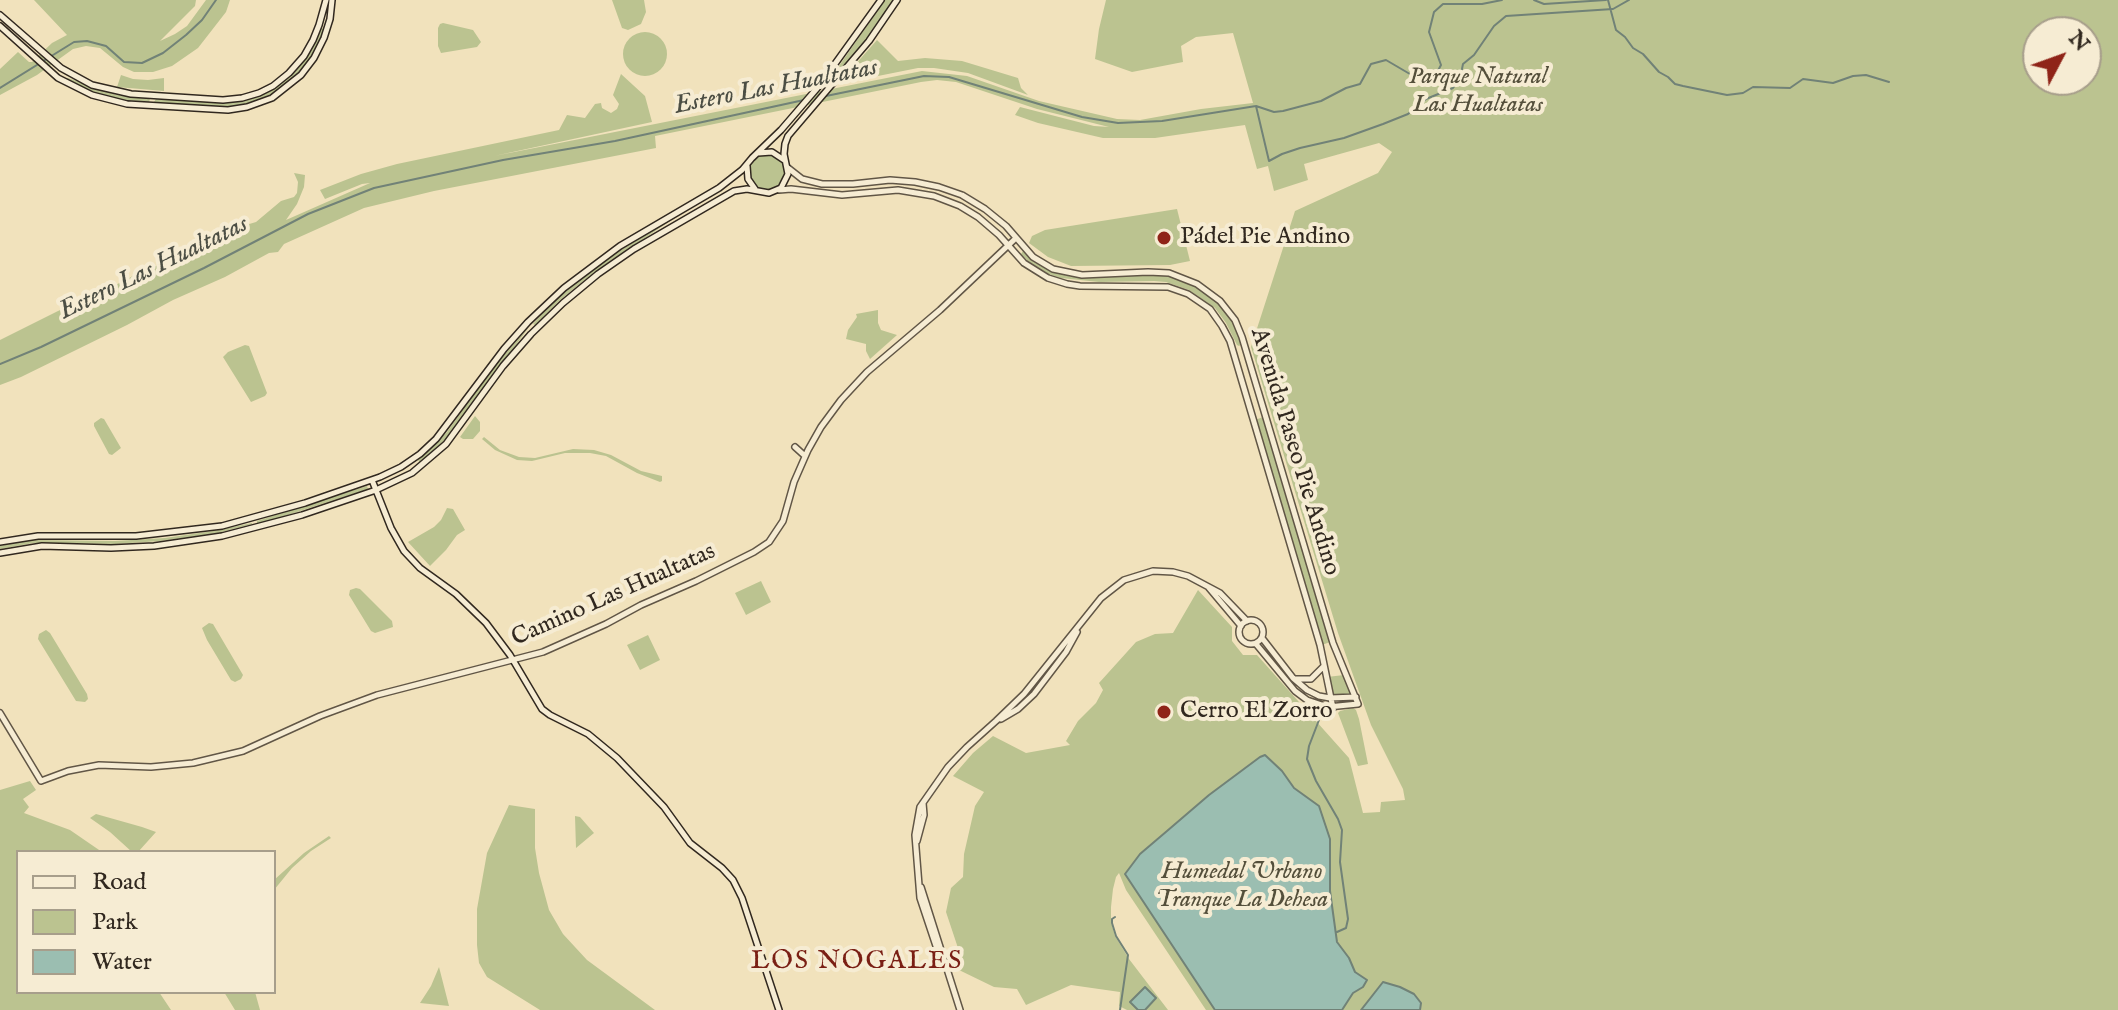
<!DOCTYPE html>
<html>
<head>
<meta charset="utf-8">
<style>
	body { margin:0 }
	#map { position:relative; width:2118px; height:1010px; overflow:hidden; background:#f1e2bc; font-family:"IM FELL English",serif }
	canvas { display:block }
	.legend { position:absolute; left:16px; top:850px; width:260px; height:144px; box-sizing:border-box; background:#f6ecd3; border:2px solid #a79e8b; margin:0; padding:10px 14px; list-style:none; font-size:24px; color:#31281f }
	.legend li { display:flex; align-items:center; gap:16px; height:40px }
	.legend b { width:40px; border:2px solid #a79e8b }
	.north { position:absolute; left:2022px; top:16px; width:80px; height:80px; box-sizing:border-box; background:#f6ecd3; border:2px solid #a79e8b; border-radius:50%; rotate:49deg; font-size:22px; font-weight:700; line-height:32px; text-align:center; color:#31281f }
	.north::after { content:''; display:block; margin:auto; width:28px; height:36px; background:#8f2418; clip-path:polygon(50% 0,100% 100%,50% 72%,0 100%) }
</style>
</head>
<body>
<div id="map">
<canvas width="2118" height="1010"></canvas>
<ul class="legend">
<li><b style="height:10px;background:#f6ecd3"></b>Road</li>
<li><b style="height:22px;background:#bbc390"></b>Park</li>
<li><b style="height:22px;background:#9bbeb1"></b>Water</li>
</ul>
<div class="north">N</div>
</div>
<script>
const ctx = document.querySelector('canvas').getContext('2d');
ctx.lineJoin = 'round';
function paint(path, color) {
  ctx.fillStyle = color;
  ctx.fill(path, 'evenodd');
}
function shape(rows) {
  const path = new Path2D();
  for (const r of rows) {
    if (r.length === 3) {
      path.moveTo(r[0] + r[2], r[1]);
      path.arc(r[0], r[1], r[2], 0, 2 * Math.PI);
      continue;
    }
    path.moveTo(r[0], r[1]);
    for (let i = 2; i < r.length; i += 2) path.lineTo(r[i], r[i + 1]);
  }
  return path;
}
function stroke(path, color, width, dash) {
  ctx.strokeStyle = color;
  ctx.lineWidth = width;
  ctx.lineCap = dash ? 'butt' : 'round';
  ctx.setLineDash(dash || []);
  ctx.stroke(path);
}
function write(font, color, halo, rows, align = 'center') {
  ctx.font = font + ' "IM FELL English",serif';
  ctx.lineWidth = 8;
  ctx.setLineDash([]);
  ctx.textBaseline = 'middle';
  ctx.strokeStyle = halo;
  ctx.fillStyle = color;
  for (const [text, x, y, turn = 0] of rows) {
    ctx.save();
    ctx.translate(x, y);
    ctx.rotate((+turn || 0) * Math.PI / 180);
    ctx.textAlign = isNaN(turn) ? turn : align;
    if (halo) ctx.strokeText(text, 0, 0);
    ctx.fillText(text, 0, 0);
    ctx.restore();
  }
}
paint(shape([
	[34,0,196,0,195,6,160,41,175,34,187,26,206,0,230,0,226,12,198,48,172,66,153,72,134,72,123,67,100,48,86,46,73,49,37,75,0,95,0,69,18,52,29,62,32,62,52,43,67,35],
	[612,0,644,0,646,12,641,24,628,30,622,28],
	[885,0,894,0,856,54,832,76],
	[1106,0,2118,0,2118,1010,1206,1010,1126,890,1119,873,1116,877,1113,889,1111,907,1111,922,1115,936,1129,959,1168,1010,1145,1010,1156,998,1130,1002,1138,1010,1127,1010,1119,1006,1120,992,1071,985,1026,1005,1017,989,994,987,959,970,959,951,946,912,951,888,963,877,964,854,975,806,984,792,953,776,973,753,993,736,1026,753,1070,745,1066,741,1078,721,1096,703,1103,690,1099,683,1136,642,1155,634,1173,633,1198,590,1232,627,1232,641,1243,655,1257,655,1349,758,1363,813,1380,812,1381,802,1405,800,1403,789,1371,725,1338,633,1251,347,1295,211,1378,173,1392,152,1379,143,1304,164,1308,180,1274,191,1268,166,1257,169,1245,125,1155,138,1103,138,1038,123,1015,115,1020,107,1094,126,1109,127,1037,109,956,82,937,80,921,82,655,136,656,148,434,191,364,208,284,244,278,252,269,253,225,277,173,300,127,325,21,377,0,385,0,340,58,311,106,289,108,289,148,268,154,267,192,247,204,244,235,226,242,223,246,225,256,222,281,201,294,197,297,193,298,182,294,173,305,175,304,187,297,204,286,220,370,183,362,184,325,199,320,190,361,174,397,164,559,130,567,115,585,118,595,104,601,103,602,108,611,113,617,109,619,104,613,95,621,74,645,96,652,122,494,156,922,71,967,76,1039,101,1117,119,1140,120,1201,109,1253,103,1233,33,1196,37,1181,46,1183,62,1132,72,1095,59,1099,29],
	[2038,32,2086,32,2086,80,2038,80],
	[443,23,473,30,481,42,477,47,441,53,438,46,438,28,440,24],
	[322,28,324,30,314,52,298,75,284,87,262,99,242,106,220,107,154,102,156,99,221,103,234,102,266,92,295,72,305,58],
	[645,54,22],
	[877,40,898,61,925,58,962,61,1018,78,1021,88,1028,95,968,73,934,68,918,68,838,84],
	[121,75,133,79,148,80,164,78,164,91,117,87],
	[68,78,116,95,150,98,149,103,118,100,91,92,65,79],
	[767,172,19],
	[1177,209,1190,261,1170,265,1071,266,1048,257,1029,243,1032,236,1045,230],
	[679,215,593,273,560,300,535,325,533,324,552,303,604,260],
	[1023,251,1030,259,1049,270,1068,276,1092,278,1111,275,1164,275,1177,277,1197,286,1217,301,1233,320,1242,344,1239,346,1237,345,1226,323,1215,308,1189,290,1166,282,1154,281,1099,282,1061,278,1049,274,1028,261,1021,254],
	[878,310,878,323,881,330,897,335,870,359,866,351,866,344,846,339,848,330,857,317,856,314],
	[529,327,450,435,420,463,418,460,447,432,492,369],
	[245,345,249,346,267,393,265,396,251,402,223,357,228,352],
	[475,416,480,422,480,431,473,439,463,439,460,437],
	[1263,417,1330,642,1322,645,1255,420],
	[101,418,104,419,121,448,112,455,109,454,94,426,94,423],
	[484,437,500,450,519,457,535,458,573,449,594,450,611,455,641,471,662,476,662,481,660,482,637,473,606,456,590,453,565,453,532,461,517,460,495,450,482,439],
	[367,486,368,489,257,525,257,521],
	[447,508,453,509,465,530,457,535,446,550,430,566,408,542,434,527,441,520],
	[252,523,252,524,218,533,160,541,116,544,34,543,0,549,0,546,30,540,115,541,165,538,213,531],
	[761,581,771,602,746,615,735,593],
	[356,588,360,589,392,621,393,627,375,633,371,631,349,595,350,590],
	[209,623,213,624,243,675,241,679,235,682,231,680,207,640,202,628],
	[46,630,50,633,87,694,88,699,85,702,76,701,38,639,39,634],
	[648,635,660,660,640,670,627,645],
	[1344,675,1351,691,1349,696,1333,696,1327,677],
	[1353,708,1356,710,1359,719,1368,764,1358,766,1338,713,1340,711],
	[30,781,36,790,23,799,29,807,24,813,70,830,102,852,18,852,18,992,159,992,171,1010,0,1010,0,790],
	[509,805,535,809,535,848,539,873,549,910,563,934,587,960,655,1010,540,1010,487,977,479,963,477,945,477,909,487,853],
	[96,814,142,827,156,832,138,852,132,852,110,832,90,818],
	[575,816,580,817,594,833,576,848],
	[329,836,331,838,311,851,292,868,274,890,274,880,304,853],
	[439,967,449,1006,420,1003,431,986],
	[224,992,255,992,260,1010,235,1010]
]), '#bbc390');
const water = shape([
	[1265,755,1282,771,1294,788,1319,806,1330,839,1330,891,1337,942,1349,958,1355,972,1367,980,1363,987,1353,993,1342,1010,1215,1010,1125,874,1140,854,1167,831,1209,795,1260,757,1265,755],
	[1383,982,1400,987,1414,994,1421,1003,1420,1010,1361,1010,1383,982],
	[1145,987,1156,998,1145,1010,1138,1010,1130,1002,1145,987]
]);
paint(water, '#9bbeb1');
stroke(water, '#718277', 2);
stroke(shape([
	[1534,0,1544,4,1606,0],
	[1608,0,1616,30,1625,37,1633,48,1643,54,1659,72,1668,77,1675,84,1683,86,1727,95,1743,93,1753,87,1790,88,1803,79,1833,83,1853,76,1866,75,1889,82],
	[0,88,74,42,87,41,106,46,124,62,142,63,163,53,186,35,202,20,216,0],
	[826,96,924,76,949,77,1082,117,1118,123,1162,121,1256,106,1274,112,1283,111,1321,101,1346,88,1360,84,1371,64,1386,60,1415,77,1434,78,1441,65,1429,32,1434,12,1443,4,1482,4,1502,0],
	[1256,106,1269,161,1282,154,1300,148,1344,138,1383,124,1408,114,1426,99,1453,88,1460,79,1463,64,1474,55,1494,26,1506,16,1613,9,1629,0],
	[0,364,41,347,204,268,308,214,374,188,503,160,615,141,804,100],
	[1319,720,1309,746,1307,759,1316,781,1338,819,1342,830,1340,862,1348,919,1346,928,1337,932],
	[1115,917,1112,919,1112,923,1116,936,1128,955,1120,1010]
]), '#718277', 2);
const tertiary = shape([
	[788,168,802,179,822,184,853,184,890,180,915,182,939,187,962,195,985,209,1006,226,1033,257,1053,269,1082,275,1148,272,1169,273,1197,284,1220,301,1235,320,1242,337,1333,643,1358,704,1328,707,1307,700,1295,691,1256,644],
	[779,190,791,189,842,195,898,190,934,196,960,206,978,217,999,235,1024,263,1048,278,1067,284,1080,286,1168,287,1188,294,1210,309,1222,326,1230,341,1320,645,1333,708],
	[795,447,805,456],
	[1209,588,1241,626],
	[1251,632,12],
	[1262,638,1293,678,1307,690,1319,696,1330,698,1356,697],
	[1295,679,1311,679,1323,667],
	[0,713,41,781,68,771,99,765,151,767,193,763,243,751,320,716,377,695,543,652,606,624,641,605,696,581,754,552,769,542,783,521,794,482,808,450,821,427,841,400,867,372,940,310,1016,238],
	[1001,719,1018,709,1034,694,1066,652,1077,632],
	[917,841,924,815,923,803],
	[921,887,960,1010],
	[943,961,938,952,920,898,915,835,920,807,948,767,967,747,996,721,1024,694,1101,598,1124,580,1153,571,1173,572,1188,576,1220,593,1247,621]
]);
const secondary = shape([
	[0,15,61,68,92,85,131,94,223,100,242,98,259,93,273,86,289,73,304,56,313,40,319,25,326,0],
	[0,26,58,78,92,95,127,104,228,110,247,107,272,98,301,75,314,58,324,38,330,19,332,0],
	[758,153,772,152,784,160],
	[747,166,748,179,755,189],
	[372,480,391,528,404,551,420,568,456,594,486,623,510,655,542,709,550,715,588,734,617,758,664,807,690,843,722,868,733,880,742,898,779,1010],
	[0,542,38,536,136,536,222,526,305,503,380,477,401,467,420,454,436,439,504,349,528,322,564,288,620,246,719,188,742,170,752,158,781,130,819,86,881,0],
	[0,553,42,546,111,548,154,546,222,536,302,515,376,490,412,473,446,444,503,366,531,334,563,303,598,274,634,249,734,191,747,189,769,193,781,188,788,174,784,154,785,144,788,136,869,41,897,0]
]);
stroke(tertiary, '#615646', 8);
stroke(secondary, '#31281f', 8);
stroke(tertiary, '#f6ecd3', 5);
stroke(secondary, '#f6ecd3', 5);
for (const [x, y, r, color] of [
	[1164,238,8,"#8f2418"],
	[1164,712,8,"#8f2418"]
]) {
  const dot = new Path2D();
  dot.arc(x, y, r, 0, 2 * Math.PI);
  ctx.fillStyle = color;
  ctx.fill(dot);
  stroke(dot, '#f6ecd3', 3);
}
write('italic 24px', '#544f3b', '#f6ecd3', [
	["Parque Natural",1478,78],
	["Las Hualtatas",1478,106],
	["Humedal Urbano",1242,873],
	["Tranque La Dehesa",1242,901]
]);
write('24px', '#31281f', '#f6ecd3', [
	["Pádel Pie Andino",1180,238],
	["Cerro El Zorro",1180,712]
], 'left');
write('24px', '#31281f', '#f6ecd3', [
	["Avenida Paseo Pie Andino",1294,452,73],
	["Camino Las Hualtatas",614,596,-24]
]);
write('italic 26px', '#4c4e44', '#f6ecd3', [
	["Estero Las Hualtatas",776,88,-11],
	["Estero Las Hualtatas",154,269,-26]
]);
ctx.letterSpacing = '2px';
write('26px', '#7a1f14', '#f6ecd3', [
	["LOS NOGALES",857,963]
]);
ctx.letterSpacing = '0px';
</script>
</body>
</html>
